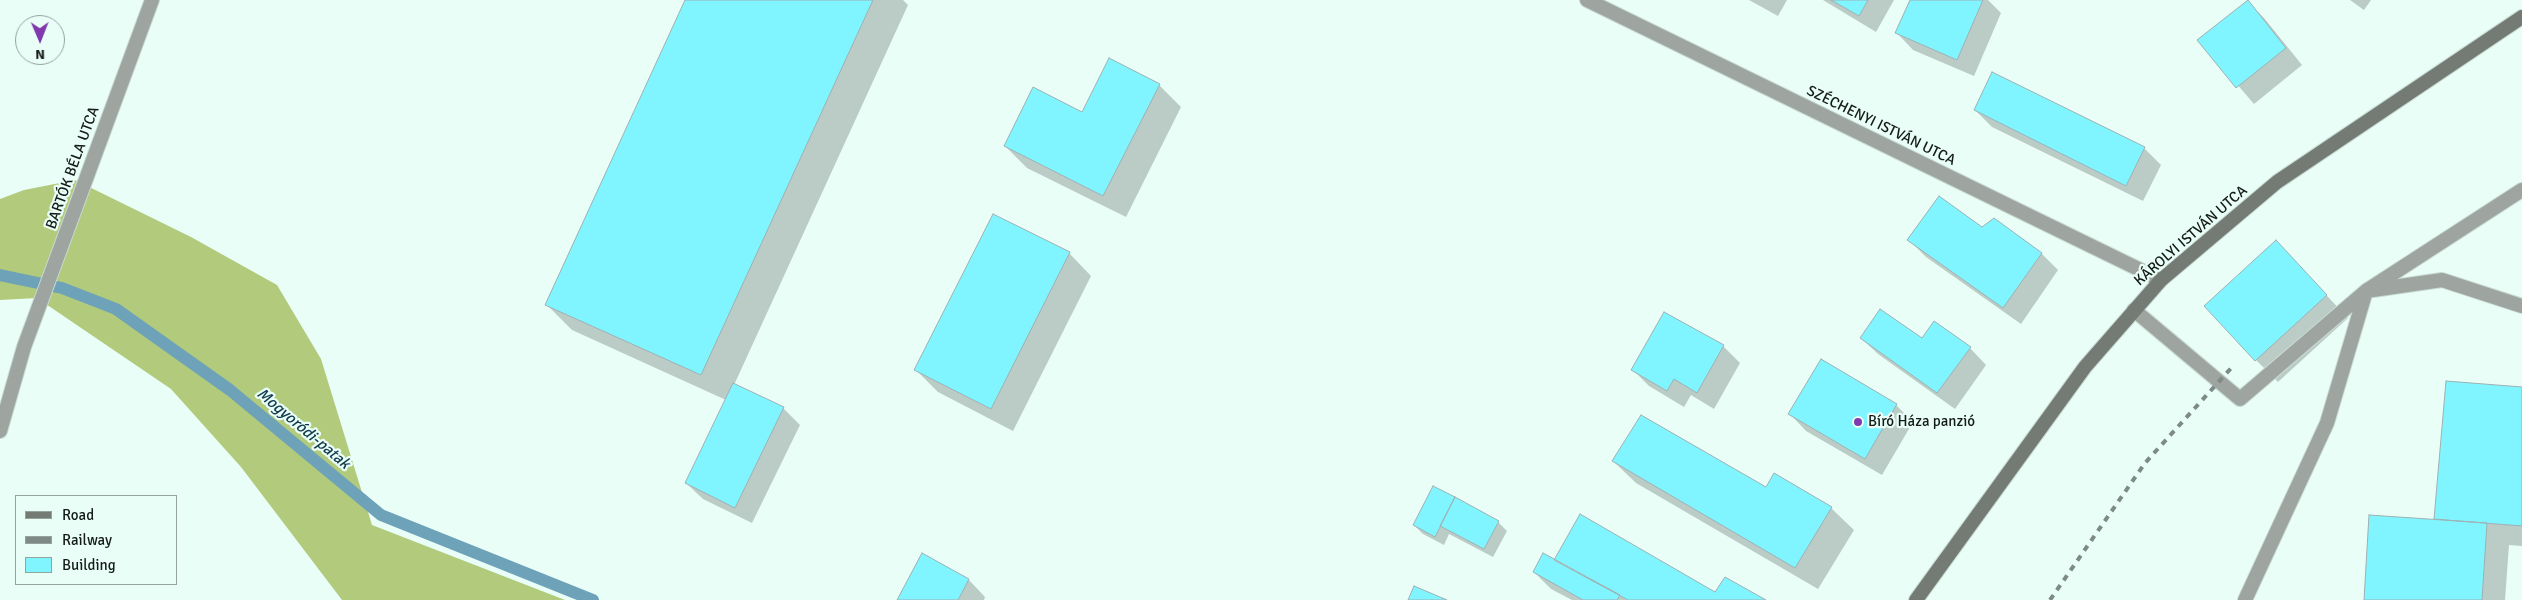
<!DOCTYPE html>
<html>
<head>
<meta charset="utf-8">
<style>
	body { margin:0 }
	#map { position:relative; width:2522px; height:600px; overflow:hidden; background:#eafef8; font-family:Signika,sans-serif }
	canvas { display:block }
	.legend { position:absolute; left:15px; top:495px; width:162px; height:90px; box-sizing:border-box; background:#eafef8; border:1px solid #94a39f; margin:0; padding:6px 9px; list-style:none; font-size:15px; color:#141b19 }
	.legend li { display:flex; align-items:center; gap:10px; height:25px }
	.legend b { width:25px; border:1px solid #94a39f }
	.north { position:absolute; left:15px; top:15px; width:50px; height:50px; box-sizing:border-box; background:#eafef8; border:1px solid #94a39f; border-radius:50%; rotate:179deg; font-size:14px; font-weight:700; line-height:20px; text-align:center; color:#141b19 }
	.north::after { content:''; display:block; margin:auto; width:18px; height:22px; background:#803aae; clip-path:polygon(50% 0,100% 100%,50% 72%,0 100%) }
</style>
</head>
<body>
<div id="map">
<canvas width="2522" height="600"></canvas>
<ul class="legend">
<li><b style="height:6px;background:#737b74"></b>Road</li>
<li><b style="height:6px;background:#7d8a86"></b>Railway</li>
<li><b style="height:14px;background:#80f5ff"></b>Building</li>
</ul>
<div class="north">N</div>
</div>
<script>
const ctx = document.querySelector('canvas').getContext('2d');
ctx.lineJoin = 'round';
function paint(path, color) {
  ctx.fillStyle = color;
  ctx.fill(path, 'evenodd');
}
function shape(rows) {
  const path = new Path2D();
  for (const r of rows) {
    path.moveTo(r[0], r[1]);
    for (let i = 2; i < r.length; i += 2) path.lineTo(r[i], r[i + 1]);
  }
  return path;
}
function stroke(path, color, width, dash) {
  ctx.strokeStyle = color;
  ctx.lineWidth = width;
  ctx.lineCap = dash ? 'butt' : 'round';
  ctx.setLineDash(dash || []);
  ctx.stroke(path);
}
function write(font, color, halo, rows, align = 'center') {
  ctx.font = font + ' Signika,sans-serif';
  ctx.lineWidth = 4.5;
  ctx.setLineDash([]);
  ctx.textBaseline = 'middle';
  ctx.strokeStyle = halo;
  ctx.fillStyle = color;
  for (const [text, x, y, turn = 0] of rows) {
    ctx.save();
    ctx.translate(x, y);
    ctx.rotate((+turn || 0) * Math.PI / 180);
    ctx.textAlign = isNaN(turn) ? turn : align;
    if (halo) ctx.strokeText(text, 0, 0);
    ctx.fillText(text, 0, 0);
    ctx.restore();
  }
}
paint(shape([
	[75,180,191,237,277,285,321,359,372,525,565,600,342,600,241,467,171,389,37,298,0,300,0,199,24,190]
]), '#b2ca7b');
paint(shape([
	[686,0,903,0,908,5,734,385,783,408,800,425,752,523,703,499,686,483,726,400,572,330,547,305],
	[1749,0,1787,0,1778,16],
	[1823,0,1894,0,1876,32],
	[1911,0,1988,0,2001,13,1974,76,1913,50,1897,33],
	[2350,0,2371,0,2364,10],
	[2247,1,2264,18,2302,65,2254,104,2199,40],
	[1159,85,1181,107,1126,217,1027,168,1005,146],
	[1975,110,2144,148,2161,165,2143,201,1992,127],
	[1983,228,2042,254,2058,270,2021,324,1926,257,1909,240],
	[2276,242,2348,318,2278,382,2256,360],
	[1069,253,1091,276,1013,431,938,392,916,370],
	[1665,313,1723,346,1740,363,1714,409,1691,395,1684,407,1649,386,1633,370],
	[1861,338,1922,340,1970,348,1986,365,1955,409,1878,354],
	[2447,382,2522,388,2522,546,2509,545,2505,600,2365,600,2435,521],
	[1896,405,1913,422,1882,475,1806,431,1790,414],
	[1613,461,1767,489,1774,475,1831,508,1854,530,1818,589,1636,483],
	[1498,522,1507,531,1493,557,1449,534,1444,545,1423,534,1414,525],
	[922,555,969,580,985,597,984,600,898,600],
	[1534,572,1716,593,1764,600,1572,600,1551,589]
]), '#0003');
stroke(shape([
	[0,275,62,288,116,309,230,390,381,515,593,600]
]), '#6ea2b9', 12);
const building = shape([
	[685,0,873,0,701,375,545,305,685,0],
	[1831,0,1868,0,1859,16,1831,0],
	[1910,0,1983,0,1957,60,1895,33,1910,0],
	[2248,0,2286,48,2236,88,2197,40,2248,0],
	[1109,58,1160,84,1103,196,1004,146,1033,87,1082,112,1109,58],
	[1992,72,2145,147,2126,186,1974,110,1992,72],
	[1939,196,1982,227,1994,218,2042,253,2003,308,1907,240,1939,196],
	[993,214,1070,252,991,409,914,370,993,214],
	[2276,240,2327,295,2255,361,2204,306,2276,240],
	[1880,309,1922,338,1934,321,1971,347,1937,393,1860,338,1880,309],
	[1664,312,1724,345,1697,393,1674,379,1667,391,1631,370,1664,312],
	[1821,359,1897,404,1865,459,1788,414,1821,359],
	[2446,381,2522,387,2522,526,2434,519,2446,381],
	[733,383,784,407,735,508,685,483,733,383],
	[1641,415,1766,487,1774,473,1832,507,1795,568,1612,461,1641,415],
	[1433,486,1455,497,1435,537,1413,525,1433,486],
	[1455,497,1499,521,1484,549,1440,526,1455,497],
	[1580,514,1715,592,1725,577,1766,600,1628,600,1554,560,1580,514],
	[2369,515,2487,523,2482,600,2364,600,2369,515],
	[922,553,969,579,958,600,897,600,922,553],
	[1543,553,1620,595,1617,600,1583,600,1533,572,1543,553],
	[1414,586,1447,600,1408,600,1414,586]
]);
paint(building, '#80f5ff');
stroke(building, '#9db1b2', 1);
const service = shape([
	[2134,310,2240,399,2366,291,2442,280,2522,306],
	[2245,600,2327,423,2366,291,2522,190]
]);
const minor = shape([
	[1587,0,2161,280],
	[0,431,24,347,152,0]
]);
const secondary = shape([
	[1916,600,2085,367,2161,280,2277,182,2522,17]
]);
stroke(service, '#c8dad4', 16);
stroke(minor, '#c8dad4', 16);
stroke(secondary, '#c8dad4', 16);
stroke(service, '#9ea49f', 14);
stroke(minor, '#9ea49f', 14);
stroke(secondary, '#737b74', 14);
stroke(shape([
	[2050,600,2145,463,2234,365]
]), '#7d8a86', 4, [6, 6]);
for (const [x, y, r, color] of [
	[1858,422,5,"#803aae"]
]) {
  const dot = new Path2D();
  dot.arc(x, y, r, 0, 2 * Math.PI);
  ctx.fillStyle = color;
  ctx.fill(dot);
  stroke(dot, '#eafef8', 2);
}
write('15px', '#141b19', '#eafef8', [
	["SZÉCHENYI ISTVÁN UTCA",1881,126,26],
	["BARTÓK BÉLA UTCA",73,168,-70],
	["KÁROLYI ISTVÁN UTCA",2191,236,-41]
]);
write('15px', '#141b19', '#eafef8', [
	["Bíró Háza panzió",1868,422]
], 'left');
write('italic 16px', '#113b4c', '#eafef8', [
	["Mogyoródi-patak",303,429,40]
]);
</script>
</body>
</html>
